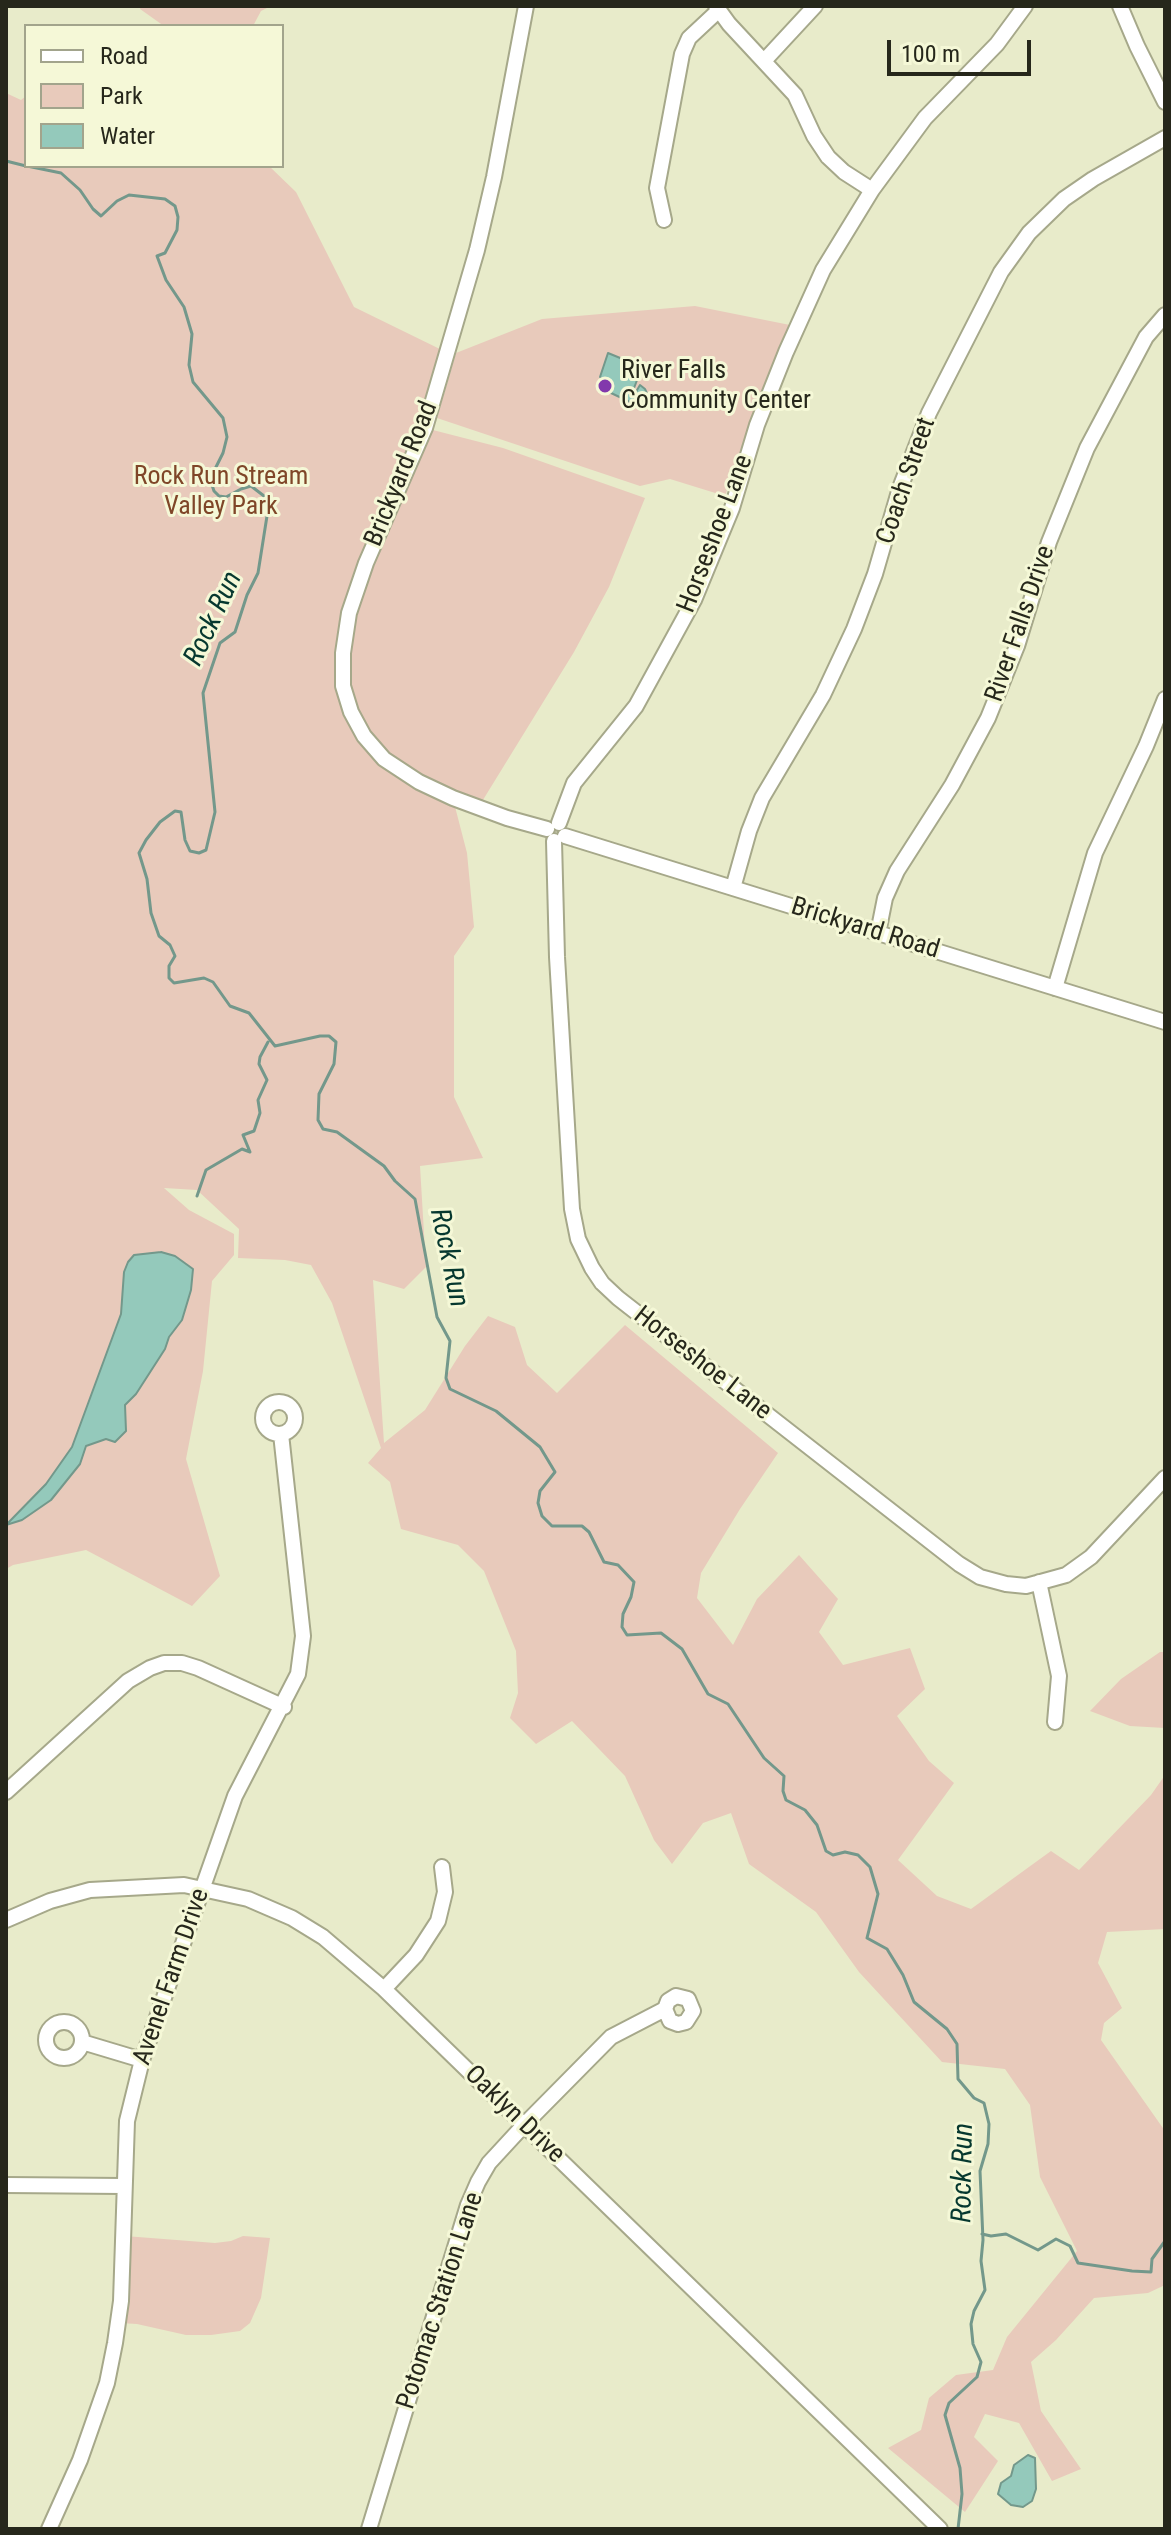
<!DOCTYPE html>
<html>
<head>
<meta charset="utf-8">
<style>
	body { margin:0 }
	#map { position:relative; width:1171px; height:2535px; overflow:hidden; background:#e8ebca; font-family:"Roboto Condensed",sans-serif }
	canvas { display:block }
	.frame { position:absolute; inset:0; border:8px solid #26271b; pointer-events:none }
	.legend { position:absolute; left:24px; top:24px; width:260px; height:144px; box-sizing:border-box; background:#f5f8d7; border:2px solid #a2a48c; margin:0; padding:10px 14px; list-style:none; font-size:24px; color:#26271b }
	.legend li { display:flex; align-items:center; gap:16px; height:40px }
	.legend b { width:40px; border:2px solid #a2a48c }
	.scale { position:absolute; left:887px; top:40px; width:144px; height:36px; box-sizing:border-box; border:4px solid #26271b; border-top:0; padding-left:10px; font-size:24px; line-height:28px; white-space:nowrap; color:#26271b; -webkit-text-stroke:6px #f5f8d7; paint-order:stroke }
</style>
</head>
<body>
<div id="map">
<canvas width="1171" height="2535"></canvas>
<div class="frame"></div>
<ul class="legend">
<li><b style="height:10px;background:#fff"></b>Road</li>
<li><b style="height:22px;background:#e8cabb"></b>Park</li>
<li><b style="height:22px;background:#94c9bb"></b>Water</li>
</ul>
<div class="scale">100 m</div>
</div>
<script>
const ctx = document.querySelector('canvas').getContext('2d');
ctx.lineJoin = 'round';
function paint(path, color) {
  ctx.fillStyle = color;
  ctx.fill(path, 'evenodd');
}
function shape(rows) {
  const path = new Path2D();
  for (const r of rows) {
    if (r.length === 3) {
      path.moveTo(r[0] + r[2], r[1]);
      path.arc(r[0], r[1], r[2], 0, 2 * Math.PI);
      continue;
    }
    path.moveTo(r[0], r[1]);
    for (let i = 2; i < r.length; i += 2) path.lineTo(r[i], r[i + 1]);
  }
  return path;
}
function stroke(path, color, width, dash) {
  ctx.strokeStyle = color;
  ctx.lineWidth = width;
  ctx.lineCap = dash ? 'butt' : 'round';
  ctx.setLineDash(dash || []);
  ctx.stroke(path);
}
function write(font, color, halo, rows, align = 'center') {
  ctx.font = font + ' "Roboto Condensed",sans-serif';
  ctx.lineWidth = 6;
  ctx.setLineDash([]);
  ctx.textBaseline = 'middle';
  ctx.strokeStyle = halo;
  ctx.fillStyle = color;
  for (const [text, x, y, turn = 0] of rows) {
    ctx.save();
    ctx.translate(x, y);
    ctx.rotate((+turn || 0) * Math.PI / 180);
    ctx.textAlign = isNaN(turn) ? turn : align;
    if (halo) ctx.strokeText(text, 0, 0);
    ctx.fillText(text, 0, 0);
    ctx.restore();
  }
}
paint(shape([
	[141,6,271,6,261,11,253,26,164,26,140,9],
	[6,93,21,100,26,96,26,166,269,166,296,192,354,307,448,353,425,428,503,448,645,498,609,587,574,652,478,808,453,799,467,853,474,927,454,956,454,1097,483,1158,420,1166,426,1267,404,1289,373,1280,384,1443,425,1410,465,1346,488,1316,515,1327,527,1365,557,1393,625,1325,778,1453,740,1509,701,1573,697,1598,733,1645,757,1599,799,1555,838,1599,819,1632,843,1665,910,1648,925,1689,897,1716,929,1761,954,1783,898,1860,937,1896,971,1909,1051,1851,1079,1870,1151,1795,1165,1775,1165,1929,1107,1932,1098,1963,1122,2008,1104,2023,1101,2040,1165,2131,1165,2285,1148,2293,1094,2298,1056,2340,1031,2362,1041,2411,1081,2469,1052,2481,1019,2423,985,2414,974,2437,998,2461,965,2512,888,2448,921,2430,929,2398,956,2375,993,2370,1007,2337,1077,2251,1040,2177,1030,2105,1005,2069,942,2062,859,1972,816,1912,749,1864,731,1813,703,1823,672,1864,654,1840,625,1776,572,1721,536,1744,510,1718,518,1693,516,1651,484,1571,458,1545,401,1529,390,1482,368,1463,381,1448,332,1303,311,1265,285,1260,238,1258,239,1229,197,1190,164,1188,189,1210,234,1234,234,1255,212,1281,203,1371,186,1459,220,1576,192,1606,86,1550,13,1565,6,1569],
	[695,306,790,325,778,350,748,428,725,496,670,479,640,486,437,418,456,353,542,319],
	[1160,1652,1165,1652,1165,1728,1130,1726,1090,1711,1121,1679],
	[125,2236,215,2243,231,2241,243,2236,270,2238,261,2298,250,2323,240,2331,211,2335,186,2335,137,2324,120,2323]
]), '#e8cabb');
const water = shape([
	[608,353,642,367,631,396,633,397,640,385,645,389,650,400,639,402,646,405,645,409,611,393,608,389,610,383,600,377,608,353],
	[161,1252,175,1256,193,1269,191,1290,182,1320,169,1337,165,1349,136,1394,125,1405,126,1431,115,1442,106,1439,86,1446,80,1464,51,1500,22,1520,6,1525,46,1484,72,1447,121,1314,124,1272,128,1262,134,1255,161,1252],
	[1028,2455,1035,2458,1036,2489,1032,2501,1023,2507,1011,2505,998,2494,1001,2483,1011,2476,1014,2465,1028,2455]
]);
paint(water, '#94c9bb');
stroke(water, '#73988b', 2);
stroke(shape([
	[6,161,26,166],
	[27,166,61,173,80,190,93,209,101,216,117,201,129,195,165,199,175,206,178,217,177,230,165,253,157,256,166,280,184,307,192,334,189,365,193,382,223,418,227,437,223,453,210,479,214,491,219,496,226,497,241,489,251,486,264,496,266,505,267,516,258,573,247,595,235,632,220,643,203,693,215,812,206,850,199,853,190,851,185,840,181,812,175,811,160,822,146,840,139,853,147,879,151,913,159,936,170,945,175,956,169,966,169,978,174,983,204,978,213,982,230,1006,249,1013,275,1046,320,1036,329,1036,336,1042,334,1064,319,1094,318,1120,323,1129,337,1132,384,1166,395,1181,415,1199,437,1317,450,1341,446,1378,450,1389,496,1411,540,1447,555,1472,540,1491,538,1503,542,1516,552,1526,582,1526,589,1532,604,1562,618,1565,634,1582,631,1597,623,1614,622,1627,627,1635,661,1633,682,1649,708,1694,728,1704,764,1758,784,1776,783,1791,786,1800,805,1810,817,1825,826,1851,833,1855,845,1852,858,1855,870,1867,878,1894,867,1938,887,1949,903,1975,914,2002,947,2029,957,2044,958,2079,974,2098,984,2103,989,2124,988,2144,980,2171,983,2240,981,2261,985,2290,974,2311,971,2324,973,2344,981,2362,977,2377,949,2403,945,2415,960,2468,962,2494,958,2529],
	[197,1196,206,1170,242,1149,250,1152,243,1135,254,1131,260,1113,258,1100,267,1080,259,1064,260,1057,268,1042],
	[982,2234,991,2236,1006,2234,1038,2250,1056,2239,1070,2246,1078,2263,1132,2271,1151,2272,1152,2259,1165,2241]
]), '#73988b', 3);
const minor = shape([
	[526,6,494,177,477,250,425,428,366,563,349,613,343,653,343,686,351,712,364,736,384,759,419,782,453,798,507,818,547,829],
	[716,6,729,24,795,95,814,136,828,157,844,172,872,190],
	[1120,6,1137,46,1165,102],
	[764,61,815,6],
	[664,220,657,188,682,54,689,38,719,10],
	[559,823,574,783,636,706,694,600,732,508,757,425,786,352,823,270,872,190,925,118,997,44,1025,6],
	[565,836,1165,1022],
	[554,841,557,957,572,1209,578,1239,592,1268,602,1283,618,1298,959,1564,980,1577,1006,1584,1026,1586,1066,1575,1091,1557,1165,1478],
	[733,888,749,831,762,798,823,695,854,629,875,574,900,488,929,413,1001,272,1029,233,1064,199,1093,179,1165,138],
	[878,933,885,898,897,871,952,785,988,718,1017,646,1049,542,1087,448,1146,337,1165,315],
	[1055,988,1095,853,1146,746,1165,699],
	[279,1418,16],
	[1039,1582,1059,1676,1055,1722],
	[6,1792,128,1681,150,1668,164,1663,182,1663,198,1668,284,1707],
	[6,1920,50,1901,90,1890,184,1885,248,1899,292,1918,323,1937,384,1989,940,2529],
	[384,1989,416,1955,438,1921,445,1892,442,1867],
	[64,2040,18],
	[82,2042,142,2060],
	[6,2185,123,2186],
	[49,2529,80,2460,107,2383,115,2343,121,2301,127,2121,142,2060,235,1796,298,1674,303,1636,281,1434],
	[369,2529,468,2205,478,2182,489,2163,524,2125,611,2037,665,2009,668,2001,676,1996,688,1999,693,2011,686,2022,678,2024,670,2021,665,2009]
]);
stroke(minor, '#a6a88a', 18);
stroke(minor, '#fff', 14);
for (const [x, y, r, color] of [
	[605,386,8,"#8239ac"]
]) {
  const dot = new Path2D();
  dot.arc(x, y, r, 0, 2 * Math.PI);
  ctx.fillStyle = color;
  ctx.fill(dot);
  stroke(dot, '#f5f8d7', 3);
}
write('26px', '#26271b', '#f5f8d7', [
	["River Falls",621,371],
	["Community Center",621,401]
], 'left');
write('26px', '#26271b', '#f5f8d7', [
	["Brickyard Road",402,474,-68],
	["Coach Street",907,481,-71],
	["Horseshoe Lane",716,534,-69],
	["River Falls Drive",1021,624,-71],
	["Brickyard Road",865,929,17],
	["Horseshoe Lane",702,1364,38],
	["Avenel Farm Drive",172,1977,-71],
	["Oaklyn Drive",514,2115,44],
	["Potomac Station Lane",441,2301,-72]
]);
write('26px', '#7f4628', '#f5f8d7', [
	["Rock Run Stream",221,477],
	["Valley Park",221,507]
]);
write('italic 28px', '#06382f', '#f5f8d7', [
	["Rock Run",214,619,-65],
	["Rock Run",448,1258,78],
	["Rock Run",964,2173,-89]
]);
</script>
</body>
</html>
